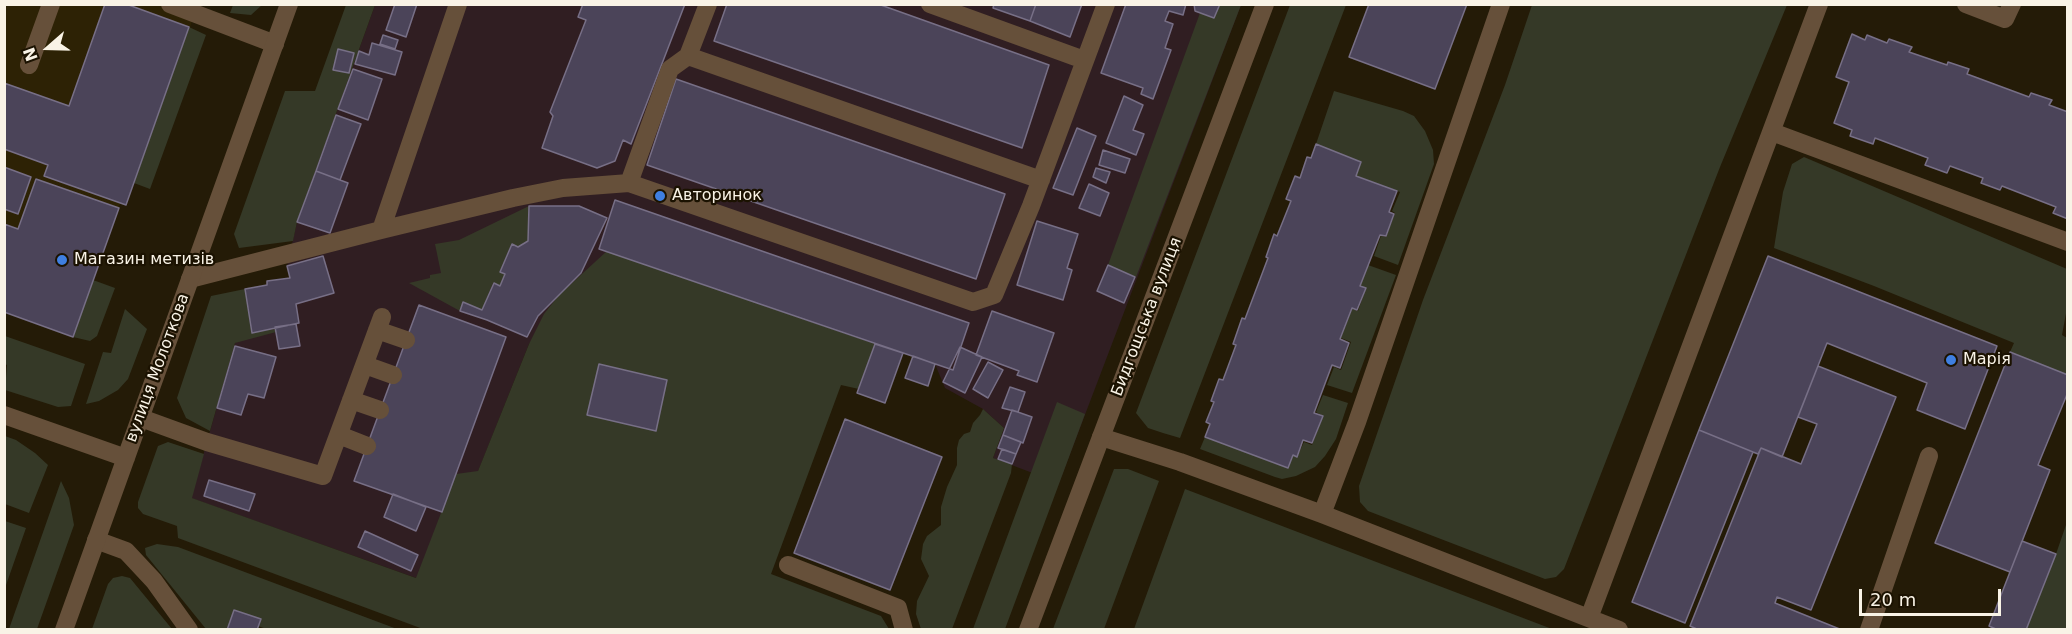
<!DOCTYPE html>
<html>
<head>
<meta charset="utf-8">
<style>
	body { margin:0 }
	#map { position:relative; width:2072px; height:634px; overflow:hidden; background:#241b07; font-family:"DejaVu Sans",sans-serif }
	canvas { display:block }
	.frame { position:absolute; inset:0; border:6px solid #f9f3e6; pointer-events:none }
	.north { position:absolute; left:18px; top:18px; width:60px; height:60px; -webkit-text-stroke:4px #1b1201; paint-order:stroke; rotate:250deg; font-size:16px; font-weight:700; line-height:24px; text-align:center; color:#f9f3e6 }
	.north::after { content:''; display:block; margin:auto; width:21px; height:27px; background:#f9f3e6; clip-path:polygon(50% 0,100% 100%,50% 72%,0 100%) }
	.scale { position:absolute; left:1859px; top:589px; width:142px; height:27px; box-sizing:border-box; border:3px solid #f9f3e6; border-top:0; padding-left:8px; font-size:18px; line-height:21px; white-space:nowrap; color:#f9f3e6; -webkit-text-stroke:4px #1b1201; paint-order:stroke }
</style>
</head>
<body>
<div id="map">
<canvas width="2072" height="634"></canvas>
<div class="frame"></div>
<div class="north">N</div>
<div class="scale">20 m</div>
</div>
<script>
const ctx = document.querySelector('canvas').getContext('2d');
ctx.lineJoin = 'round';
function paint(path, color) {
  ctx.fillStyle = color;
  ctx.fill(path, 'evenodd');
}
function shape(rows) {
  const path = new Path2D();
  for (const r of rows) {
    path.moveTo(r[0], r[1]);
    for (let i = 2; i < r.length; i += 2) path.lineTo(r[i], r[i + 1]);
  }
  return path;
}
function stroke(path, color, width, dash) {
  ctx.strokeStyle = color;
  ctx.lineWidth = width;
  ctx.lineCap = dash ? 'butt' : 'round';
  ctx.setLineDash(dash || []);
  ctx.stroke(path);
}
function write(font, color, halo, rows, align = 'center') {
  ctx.font = font + ' "DejaVu Sans",sans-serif';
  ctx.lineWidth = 4.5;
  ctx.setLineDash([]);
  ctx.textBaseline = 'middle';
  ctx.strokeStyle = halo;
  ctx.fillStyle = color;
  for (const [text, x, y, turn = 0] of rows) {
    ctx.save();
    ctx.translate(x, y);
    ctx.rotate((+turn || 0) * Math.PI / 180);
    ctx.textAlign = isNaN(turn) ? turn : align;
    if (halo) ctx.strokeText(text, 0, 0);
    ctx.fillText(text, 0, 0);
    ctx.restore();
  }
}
paint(shape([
	[375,5,1241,5,1059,483,993,458,1004,428,983,409,945,388,935,364,607,252,529,344,433,584,191,498,235,343,253,333,245,289,267,285,267,281,290,278,287,266,297,222]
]), '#301e22');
paint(shape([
	[4,5,198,5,126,205,120,204,73,337,5,312]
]), '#2d2205');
paint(shape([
	[233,5,233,4,262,5,251,15,230,13],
	[346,5,375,5,297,222,293,241,239,248,234,234,285,91,315,91],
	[1220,5,1241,5,1136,277,1108,265,1200,13],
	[1290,5,1346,5,1180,438,1163,433,1148,428,1136,413],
	[1532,5,1787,5,1720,167,1564,569,1556,577,1545,579,1368,511,1360,502,1359,486,1423,300,1505,85],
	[189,27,206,35,150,189,134,183],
	[1334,91,1403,111,1414,116,1425,131,1433,150,1434,164,1398,265,1374,256,1381,236,1386,237,1395,213,1392,211,1400,192,1356,176,1361,162,1316,144],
	[1804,157,2067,269,2067,308,2062,335,2067,338,2067,375,2010,352,2014,343,1874,286,1774,248,1783,192,1792,164],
	[529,206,528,241,518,247,511,245,500,272,505,274,500,286,493,283,482,310,463,302,460,311,409,283,430,278,430,275,441,273,435,244,459,240],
	[607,251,875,344,859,389,841,385,771,574,881,616,889,629,423,629,178,538,177,526,143,514,138,508,138,502,158,446,168,442,204,454,192,498,416,578,456,474,478,471,529,344,544,314,559,295],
	[1368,265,1396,275,1352,393,1327,385,1334,367,1341,370,1351,342,1341,338,1352,309,1358,311,1366,288,1360,286],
	[93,280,115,288,97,336,90,341,73,337],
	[245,289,253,332,276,329,276,332,235,343,210,431,186,418,177,398,211,296],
	[125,309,147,329,128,379,118,390,99,401,86,404,103,352,111,353],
	[5,336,85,364,71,406,58,407,5,390,7,365,5,364],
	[1323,395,1348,403,1336,439,1325,456,1315,467,1296,476,1282,479,1275,477,1200,449,1205,437,1288,468,1293,455,1297,457,1304,442,1312,445,1323,416,1316,412],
	[1057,402,1085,414,1005,629,973,629],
	[983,409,1004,428,993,458,1012,464,1011,473,952,629,921,629,916,614,917,601,929,576,921,559,923,544,927,536,941,525,941,507,947,487,957,465,957,448,959,440,964,434,970,432,973,423,980,415],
	[5,436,16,440,35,453,48,465,29,513,5,504],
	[1114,469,1128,469,1159,481,1104,629,1053,629],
	[61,481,69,498,74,525,37,629,9,629],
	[1185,489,1552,629,1134,629],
	[5,521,26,528,5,588,4,521],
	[2067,522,2067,629,2026,630,2056,554],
	[157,544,178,547,397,629,269,630,258,626,257,629,260,619,235,610,227,629,206,629,146,555,145,548],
	[122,576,130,578,172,629,139,628,138,630,92,629,108,584,113,578]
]), '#353927');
const building = shape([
	[105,4,126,4,189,27,126,205,44,176,48,165,4,149,4,83,69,106,105,4],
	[395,4,417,4,406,37,386,30,395,4],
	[583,4,685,4,631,144,623,140,615,161,597,168,542,148,553,116,550,112,586,20,578,17,583,4],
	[727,4,878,4,1049,65,1022,148,714,41,727,4],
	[994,4,1036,4,1030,21,993,8,994,4],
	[1036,4,1082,4,1070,37,1030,21,1036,4],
	[1126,4,1186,4,1183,15,1169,11,1165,21,1173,24,1165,48,1171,50,1153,99,1141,94,1143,88,1101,73,1126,4],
	[1194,4,1220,4,1214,18,1195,11,1194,4],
	[1369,4,1467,4,1435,89,1349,57,1369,4],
	[1852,34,1865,40,1867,35,1887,43,1889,39,1912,47,1909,52,1947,65,1948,62,1969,69,1967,74,2029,97,2031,93,2052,100,2049,105,2068,112,2068,219,2053,213,2056,207,2002,186,2000,190,1981,183,1983,178,1950,166,1947,173,1925,165,1928,158,1875,138,1873,144,1850,136,1852,130,1834,123,1849,82,1836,77,1852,34],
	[383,35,398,40,395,49,380,44,383,35],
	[372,43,402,52,395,75,355,64,359,51,369,55,372,43],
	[338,49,354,53,349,73,333,70,338,49],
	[353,69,382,79,368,120,338,109,353,69],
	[676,79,1005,194,976,279,647,165,676,79],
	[1124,96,1143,105,1133,130,1144,134,1136,155,1106,143,1124,96],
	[336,115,361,124,340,180,316,171,336,115],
	[1077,128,1096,136,1073,195,1053,188,1077,128],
	[1316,144,1361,162,1356,176,1397,191,1389,212,1394,214,1386,236,1380,235,1360,286,1366,288,1357,310,1352,308,1340,339,1349,343,1340,368,1332,365,1314,413,1323,416,1312,443,1303,440,1297,457,1293,455,1288,468,1205,437,1210,424,1206,422,1214,402,1211,401,1219,379,1223,380,1236,345,1233,344,1242,318,1245,319,1268,258,1266,257,1274,234,1277,236,1291,201,1286,199,1295,176,1300,178,1307,157,1311,158,1316,144],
	[1103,150,1130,159,1125,173,1099,165,1103,150],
	[4,167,31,177,18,214,4,209,4,167],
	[1096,168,1110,172,1106,183,1093,177,1096,168],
	[316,171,348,183,330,233,297,222,316,171],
	[36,179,119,208,73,337,4,312,4,224,18,229,36,179],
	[1089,184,1109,193,1100,216,1079,208,1089,184],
	[615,200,969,323,953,370,599,249,615,200],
	[529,206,579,206,607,218,581,273,538,316,527,337,487,320,460,311,463,302,482,310,494,283,500,286,505,274,500,272,512,244,518,247,528,241,529,206],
	[1037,221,1078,234,1067,268,1072,270,1063,300,1017,285,1037,221],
	[323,256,334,293,296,304,299,323,252,333,245,289,267,285,267,281,290,278,287,266,323,256],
	[1768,256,1997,346,1965,429,1917,410,1927,383,1827,343,1782,457,1761,448,1758,454,1753,452,1699,430,1768,256],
	[1108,265,1135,277,1124,303,1097,291,1108,265],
	[419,305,506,337,442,512,354,481,419,305],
	[992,311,1054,333,1037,382,1017,375,1019,371,976,355,992,311],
	[296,324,300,346,279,349,275,327,296,324],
	[875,344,903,353,885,403,857,393,875,344],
	[235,346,276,357,264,398,248,394,241,415,217,408,235,346],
	[960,347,982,357,965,393,943,382,960,347],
	[2010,352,2068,375,2068,392,2038,465,2050,470,2010,572,1935,543,2010,352],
	[913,356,935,364,928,386,905,378,913,356],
	[988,362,1003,370,988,398,973,389,988,362],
	[599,364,667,380,656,431,587,415,599,364],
	[1818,366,1896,397,1811,610,1777,597,1775,603,1842,630,1699,630,1690,626,1761,448,1801,464,1817,424,1798,417,1818,366],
	[1010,387,1025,392,1018,412,1002,408,1010,387],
	[1012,410,1032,417,1023,443,1003,435,1012,410],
	[845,419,942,457,890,590,794,553,845,419],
	[1699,430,1753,452,1685,623,1632,602,1699,430],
	[1003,435,1021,442,1016,454,998,448,1003,435],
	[1002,449,1016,454,1012,464,998,459,1002,449],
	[209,480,255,494,249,511,204,496,209,480],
	[393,494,426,507,416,531,384,517,393,494],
	[365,531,418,555,411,571,358,547,365,531],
	[2022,541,2056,554,2026,630,1998,630,1989,626,2022,541],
	[234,610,261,619,257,630,227,630,234,610]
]);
paint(building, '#4b4459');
stroke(building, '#776f86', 1.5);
stroke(shape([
	[170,4,275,44],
	[930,4,1084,60],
	[1966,4,2005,19,2012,4],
	[688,56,1041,180],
	[29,65,51,4],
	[1772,132,2068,242],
	[629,183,670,69,688,56,708,4],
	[381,230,458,4],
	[190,279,381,230,513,198,563,188,629,183,973,302,994,295,1031,206,1106,4],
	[377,330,406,340],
	[365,365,393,375],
	[351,400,380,410],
	[141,418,207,442,323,476,382,317],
	[339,435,367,446],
	[1101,437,1180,462,1322,514,1619,630],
	[1322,514,1357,422,1501,4],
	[96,540,126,551,154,581,189,630],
	[788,565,898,608,904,630],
	[1589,618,1819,4],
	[1869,630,1929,456]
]), '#66503a', 18);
stroke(shape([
	[4,415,126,458],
	[64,630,289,4],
	[1028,630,1265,4]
]), '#66503a', 18);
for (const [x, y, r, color] of [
	[660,196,6,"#3f7fe0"],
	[62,260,6,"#3f7fe0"],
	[1951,360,6,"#3f7fe0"]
]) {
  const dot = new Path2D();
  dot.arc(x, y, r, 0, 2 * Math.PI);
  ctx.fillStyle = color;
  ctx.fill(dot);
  stroke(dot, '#1b1201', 2);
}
write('16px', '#f9f3e6', '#1b1201', [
	["Авторинок",672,196],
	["Магазин метизів",74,260],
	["Марія",1963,360]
], 'left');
write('16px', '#f9f3e6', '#1b1201', [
	["Бидгощська вулиця",1147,317,-69],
	["вулиця Молоткова",158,368,-70]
]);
</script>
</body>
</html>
